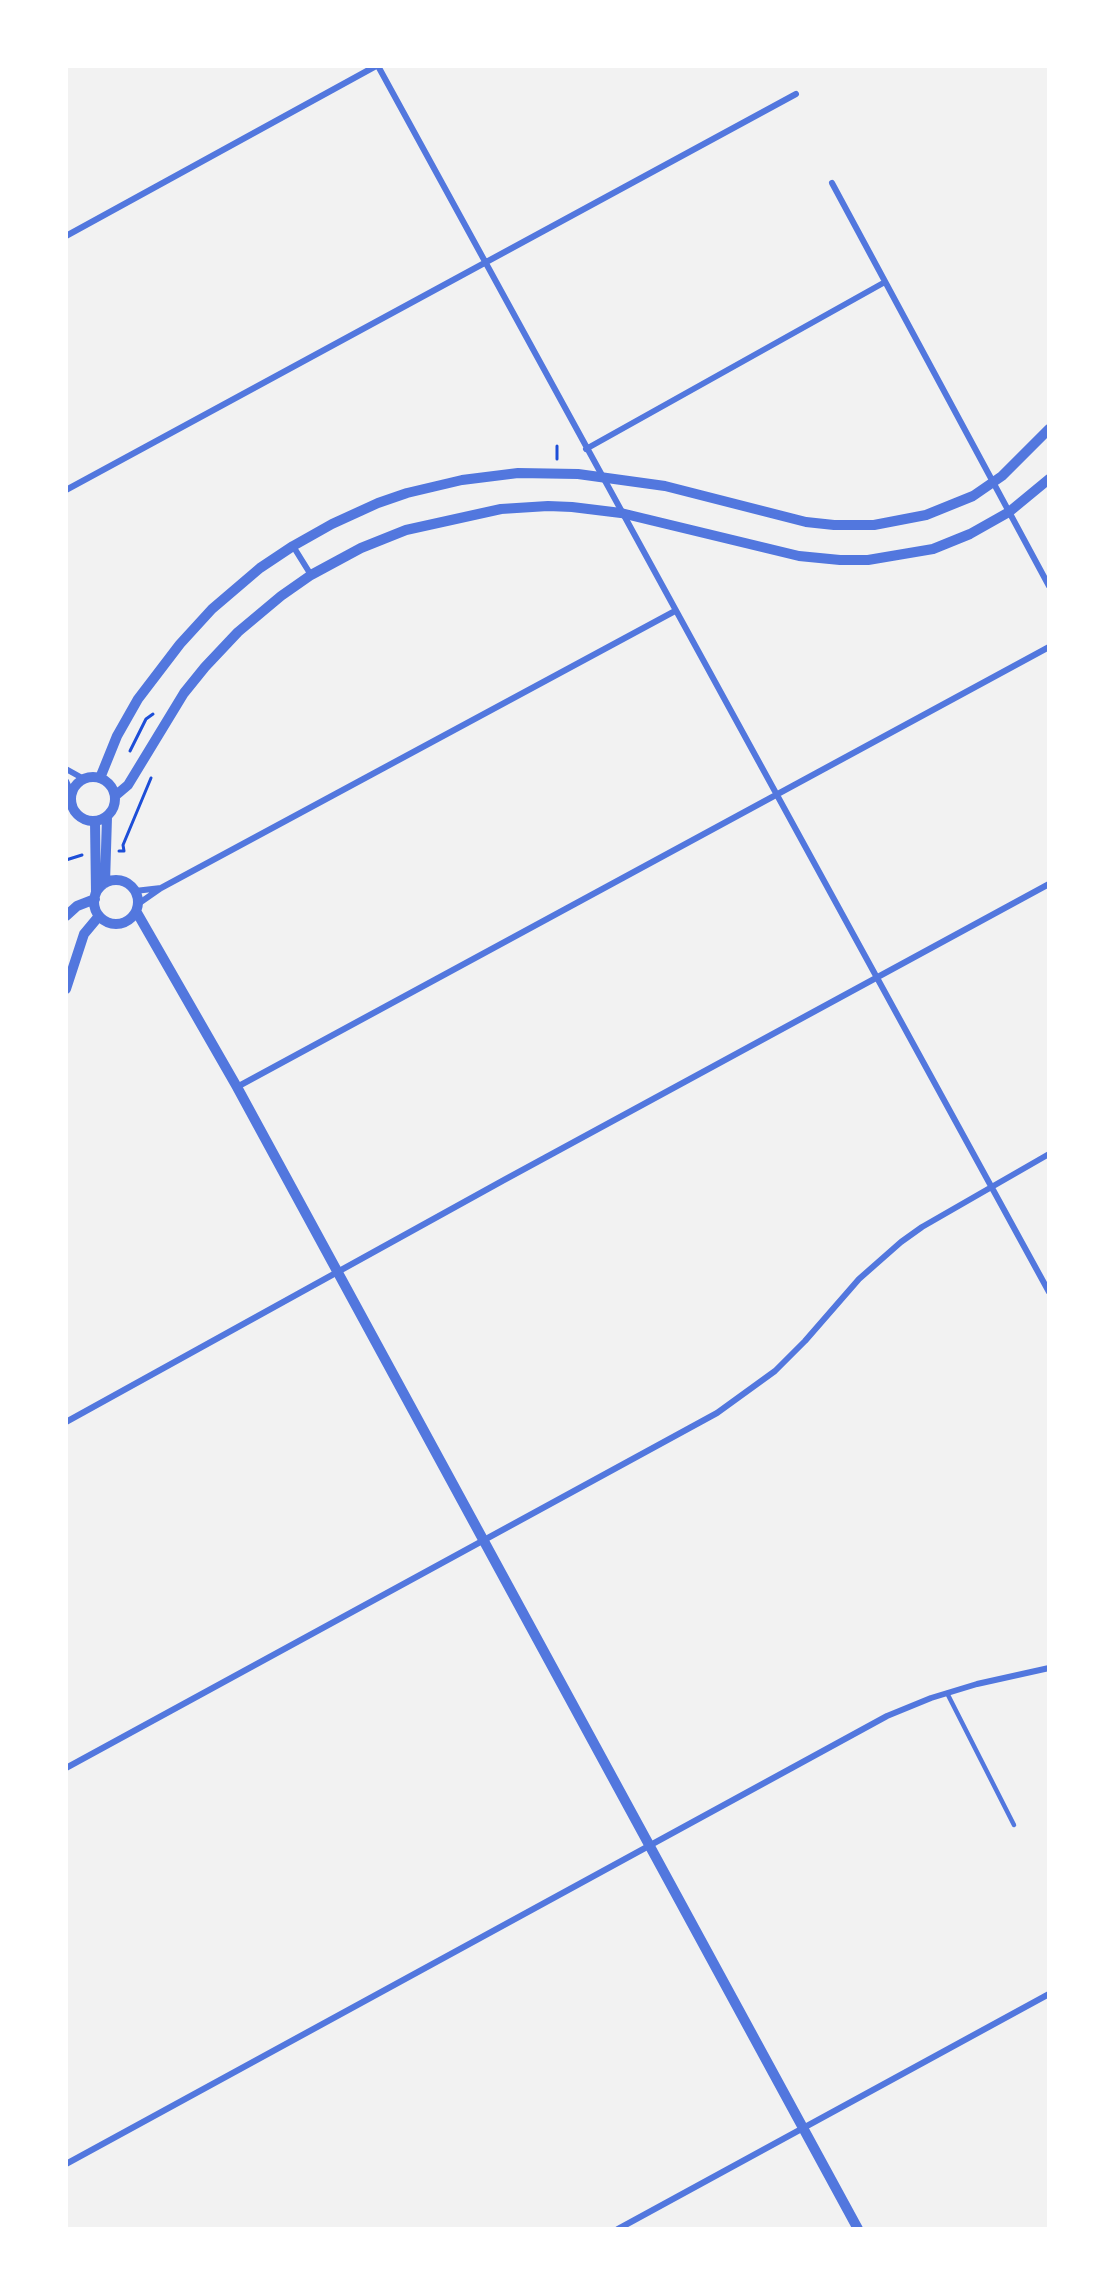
<!DOCTYPE html>
<html>
<head>
<meta charset="utf-8">
<style>
	body { margin:0 }
	#map { position:relative; width:1115px; height:2295px; overflow:hidden; background:#f2f2f2; font-family:"IBM Plex Sans",sans-serif }
	canvas { display:block }
	.frame { position:absolute; inset:0; border:68px solid #fff; pointer-events:none }
</style>
</head>
<body>
<div id="map">
<canvas width="1115" height="2295"></canvas>
<div class="frame"></div>
</div>
<script>
const ctx = document.querySelector('canvas').getContext('2d');
ctx.lineJoin = 'round';
function shape(rows) {
  const path = new Path2D();
  for (const r of rows) {
    if (r.length === 3) {
      path.moveTo(r[0] + r[2], r[1]);
      path.arc(r[0], r[1], r[2], 0, 2 * Math.PI);
      continue;
    }
    path.moveTo(r[0], r[1]);
    for (let i = 2; i < r.length; i += 2) path.lineTo(r[i], r[i + 1]);
  }
  return path;
}
function stroke(path, color, width, dash) {
  ctx.strokeStyle = color;
  ctx.lineWidth = width;
  ctx.lineCap = dash ? 'butt' : 'round';
  ctx.setLineDash(dash || []);
  ctx.stroke(path);
}
stroke(shape([
	[557,459,557,446],
	[130,751,146,719,153,714],
	[119,851,124,851,123,845,151,778],
	[66,860,82,855]
]), '#1d4ed8', 3);
stroke(shape([
	[947,1693,1014,1825]
]), '#5277de', 4.5);
stroke(shape([
	[378,66,1049,1292],
	[832,183,1049,586],
	[66,236,376,66],
	[586,449,885,282],
	[66,490,796,94],
	[293,546,311,575],
	[66,769,84,779],
	[66,781,72,794],
	[135,891,161,888],
	[138,904,161,888,675,611],
	[237,1087,1049,647],
	[66,1422,504,1180,1049,884],
	[66,1768,717,1413,775,1371,805,1341,859,1279,901,1242,922,1227,1049,1154],
	[66,2164,887,1716,931,1698,977,1684,1049,1668],
	[618,2229,1049,1994]
]), '#5277de', 6);
stroke(shape([
	[93,799,22],
	[100,778,117,736,138,699,180,644,212,609,260,568,293,546,332,524,378,503,407,493,462,480,518,473,578,474,665,486,806,522,834,525,874,525,926,515,973,496,1002,476,1049,429],
	[115,796,128,785,184,693,205,667,238,632,281,596,311,575,361,548,406,530,501,509,548,506,572,507,621,513,799,556,840,560,868,560,933,549,970,534,1009,512,1049,479],
	[95,821,96,893],
	[116,902,22],
	[105,883,107,817],
	[136,911,237,1087,858,2229],
	[66,916,77,906,95,899],
	[66,989,84,934,99,916]
]), '#5277de', 10);
</script>
</body>
</html>
